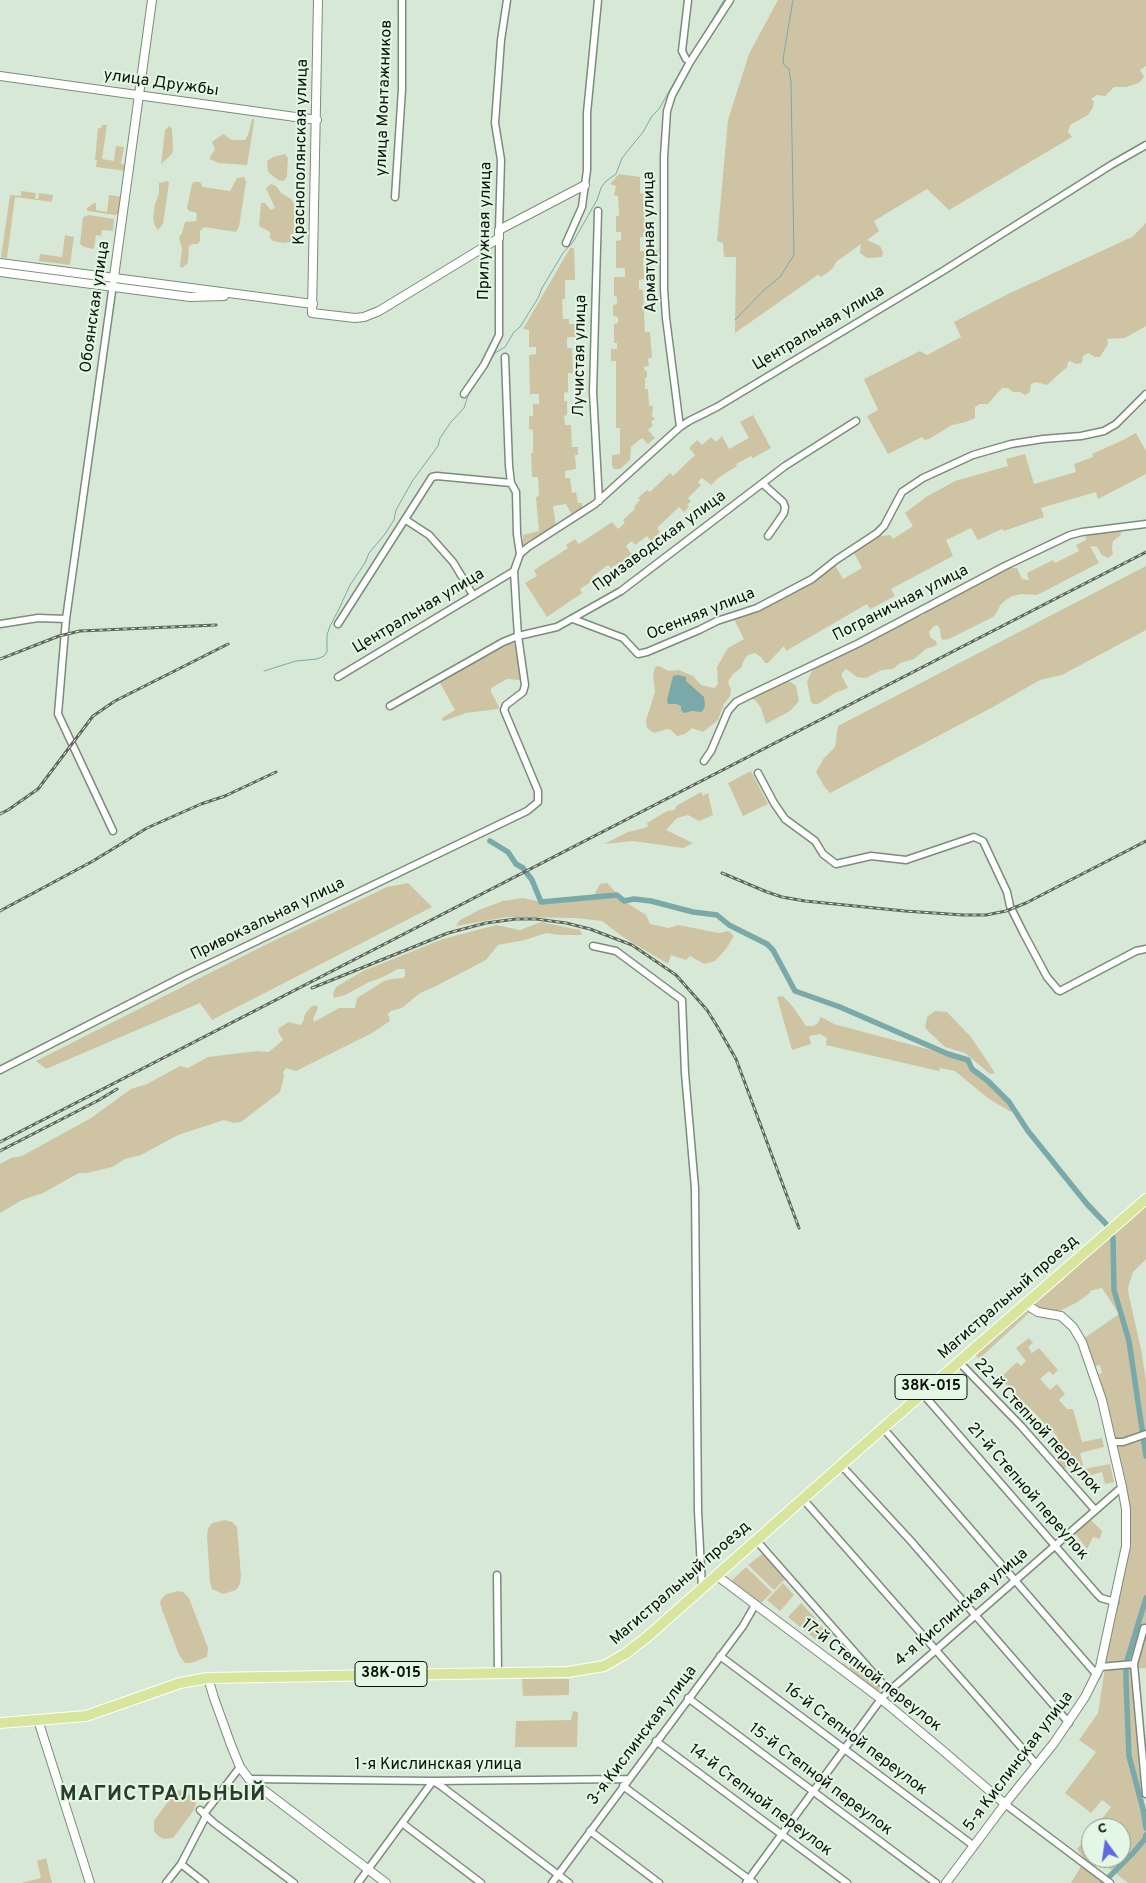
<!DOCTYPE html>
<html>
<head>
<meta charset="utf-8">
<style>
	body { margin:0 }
	#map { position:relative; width:1146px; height:1883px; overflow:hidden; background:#d7e9d6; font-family:Overpass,sans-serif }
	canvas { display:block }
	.north { position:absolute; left:1081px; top:1818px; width:50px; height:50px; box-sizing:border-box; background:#e4f7e4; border:1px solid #8e9b8e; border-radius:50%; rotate:346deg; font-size:14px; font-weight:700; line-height:20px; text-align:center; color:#0c120c }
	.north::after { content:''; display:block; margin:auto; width:18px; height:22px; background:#5f69e1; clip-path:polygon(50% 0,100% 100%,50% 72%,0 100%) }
</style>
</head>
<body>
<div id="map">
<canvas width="1146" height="1883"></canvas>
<div class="north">С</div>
</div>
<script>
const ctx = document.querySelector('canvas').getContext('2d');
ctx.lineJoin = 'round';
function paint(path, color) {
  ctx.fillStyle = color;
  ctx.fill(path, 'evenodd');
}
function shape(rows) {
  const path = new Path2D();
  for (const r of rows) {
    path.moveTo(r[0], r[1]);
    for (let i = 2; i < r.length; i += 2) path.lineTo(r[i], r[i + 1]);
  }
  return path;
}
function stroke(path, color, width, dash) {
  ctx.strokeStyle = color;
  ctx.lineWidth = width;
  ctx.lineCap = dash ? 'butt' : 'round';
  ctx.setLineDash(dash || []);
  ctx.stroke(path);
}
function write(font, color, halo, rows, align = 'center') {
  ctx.font = font + ' Overpass,sans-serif';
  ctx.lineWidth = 4;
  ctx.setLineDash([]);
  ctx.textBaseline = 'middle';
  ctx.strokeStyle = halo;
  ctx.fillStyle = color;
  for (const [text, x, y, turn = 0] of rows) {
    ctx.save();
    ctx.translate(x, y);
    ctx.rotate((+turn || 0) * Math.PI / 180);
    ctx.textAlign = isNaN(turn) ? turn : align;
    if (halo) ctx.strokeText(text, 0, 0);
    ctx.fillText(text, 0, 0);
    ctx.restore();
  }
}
paint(shape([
	[778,0,1146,0,1146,66,1140,70,1144,77,1139,83,1126,87,1114,87,1105,96,1097,95,1091,99,1094,101,1093,107,1088,115,1070,125,1068,132,1072,137,949,210,927,189,874,221,879,231,867,240,880,246,883,252,882,257,867,258,860,253,861,244,836,262,833,268,826,274,820,277,819,274,735,333,736,257,724,257,723,243,717,241,728,120,749,54],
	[252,119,254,119,254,123,247,165,219,163,209,159,215,149,212,142,223,134,232,140,245,140,248,135],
	[102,125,107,125,102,159,114,161,116,146,124,147,121,164,127,165,126,171,96,167,97,160,95,160,98,128,101,128],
	[170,126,172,129,173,150,172,154,161,164,165,130],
	[285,154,288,158,287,176,284,181,278,180,268,172,267,161,273,157],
	[619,174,640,177,640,193,644,194,645,232,643,233,643,237,640,237,640,251,658,250,658,258,643,258,644,279,639,280,639,289,643,290,645,332,650,332,652,358,648,358,649,366,644,367,645,371,647,371,647,377,645,378,645,389,648,389,649,406,653,406,652,416,655,419,651,422,653,425,648,430,655,438,648,444,642,438,631,447,630,460,620,469,614,469,612,465,612,455,620,454,620,428,616,428,616,361,611,361,611,349,617,349,617,343,614,343,614,324,618,323,618,317,613,316,613,305,617,304,617,297,614,296,614,277,625,277,625,268,616,268,616,241,621,240,621,232,616,232,616,216,619,216,618,196,614,195,616,186,610,184],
	[244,177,246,182,239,227,236,232,204,227,200,231,200,241,197,244,192,244,189,246,188,263,182,268,180,266,182,249,179,237,182,233,185,222,196,221,197,213,189,211,187,208,192,184,194,182,200,182,203,187,230,191,237,178],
	[167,181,169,183,163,224,158,230,155,226,153,218,155,204,159,194,159,183],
	[271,184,276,186,281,193,291,199,294,204,294,239,292,242,284,243,273,241,270,238,270,232,259,226,261,203,265,203,271,210,275,208,266,188],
	[21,191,36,193,35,199,38,199,39,193,53,195,52,202,15,197,7,258,1,257,10,195,21,196],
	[109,195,123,197,119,214,115,215,87,211,87,208,94,203,96,203,96,210,107,212],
	[89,215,114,219,113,231,102,230,101,236,96,235,94,249,84,247,80,244,83,217],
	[1146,223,1146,326,1125,338,1107,339,1108,344,1100,357,1095,357,1088,353,1083,356,1082,363,1076,364,1070,361,1068,362,1067,367,1047,385,1036,382,1031,384,1030,392,1025,395,1020,392,1013,392,1008,388,1002,388,988,404,980,404,975,407,975,418,966,422,952,425,929,439,925,440,922,437,888,454,867,416,878,410,864,379,920,351,927,355,961,337,954,322,1008,294,1132,237],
	[65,235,74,237,70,265,39,261,40,254,62,257],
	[570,248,574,248,575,280,565,280,565,299,562,299,563,319,569,319,569,324,576,324,576,337,567,337,567,348,572,348,573,373,568,373,568,392,564,393,564,401,567,401,567,415,564,416,565,425,571,425,572,447,578,447,578,455,575,455,576,469,565,471,565,478,570,478,572,493,576,492,578,503,582,503,582,508,572,515,566,504,553,506,556,526,523,544,523,535,539,531,536,497,539,496,538,477,532,477,531,453,533,453,533,430,529,429,529,416,533,416,533,404,539,404,539,394,530,394,529,355,536,354,536,347,529,347,529,330,523,329],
	[753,415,771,448,753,458,751,456,736,464,737,466,718,478,711,485,702,478,698,482,701,485,688,498,691,501,687,505,689,507,684,512,679,507,657,528,660,532,651,541,647,536,635,545,632,541,626,546,635,559,624,567,620,562,611,568,608,565,592,577,594,580,580,589,582,593,547,617,525,583,537,576,534,570,568,548,566,545,575,539,579,544,612,522,618,529,625,523,623,520,635,509,634,507,640,500,638,498,647,490,650,492,670,473,673,476,695,455,689,448,697,440,702,445,711,437,716,442,722,436,729,449,749,438,740,422],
	[1136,433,1146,451,1146,474,1098,499,1096,492,1041,508,1044,517,1004,531,1002,529,978,540,971,528,946,540,953,556,891,589,895,596,870,609,867,604,786,651,784,646,768,663,765,663,761,657,755,653,748,655,744,660,741,668,733,674,728,682,731,690,730,696,724,704,718,720,703,732,692,728,685,734,677,736,671,730,667,729,654,733,647,728,646,720,655,692,653,675,655,667,659,666,669,671,679,670,693,676,701,685,714,688,718,684,717,667,728,648,744,639,734,619,759,611,817,579,835,565,843,579,862,568,854,553,880,536,890,535,893,539,913,526,905,513,926,497,955,481,1008,466,1006,459,1025,454,1034,484,1076,472,1074,464,1093,457,1092,454,1121,441],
	[1120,530,1121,533,1120,536,1113,541,1112,547,1113,554,1108,558,1102,555,1097,547,1090,546,1099,563,1037,595,1021,594,1010,597,1001,604,997,612,993,617,949,639,943,640,941,638,940,629,937,625,934,626,929,632,931,638,936,641,937,644,935,646,926,649,914,659,900,663,893,669,882,670,866,678,857,677,846,669,842,673,842,677,848,688,835,693,818,704,813,704,811,702,807,682,813,668,818,664,908,620,922,616,937,604,1008,568,1017,568,1022,579,1029,580,1027,573,1053,560,1055,563,1079,551,1076,545,1086,540,1086,536,1089,534],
	[1146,566,1146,630,1062,675,1040,680,993,707,830,793,824,786,816,772,824,758,835,747,838,726],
	[513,643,518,649,521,680,507,679,491,688,491,692,499,707,498,709,466,713,444,721,442,720,442,718,455,710,439,681,505,644],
	[784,681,791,682,796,686,799,701,790,711,766,724,761,708,756,701,751,698],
	[751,771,768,804,743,816,728,783],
	[701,792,703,796,708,793,713,815,699,821,688,815,677,818,666,830,693,843,683,848,633,841,604,844,628,832,648,827,647,823,667,811,675,810,676,806],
	[408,883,432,907,212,1020,200,1003,46,1069,36,1061,265,945,387,887],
	[607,883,624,901,646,915,650,924,669,928,678,925,719,933,729,931,734,936,726,949,715,961,704,964,690,956,686,960,671,955,668,964,623,937,602,921,575,918,507,917,456,926,460,920,479,910,503,901,523,898,546,903,592,899,600,884],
	[541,922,580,930,582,935,560,935,546,933,525,940,498,945,486,960,434,987,420,993,402,1008,391,1011,388,1014,390,1021,372,1033,296,1071,286,1068,283,1072,284,1077,280,1092,241,1122,234,1123,224,1120,178,1135,141,1155,125,1159,112,1167,87,1173,79,1173,43,1193,22,1200,0,1213,0,1164,11,1158,22,1156,91,1118,131,1089,147,1084,180,1066,188,1068,208,1057,257,1051,269,1052,283,1040,278,1031,279,1028,289,1022,300,1025,303,1022,305,1014,312,1006,316,1005,318,1008,313,1019,314,1022,339,1008,355,1008,357,998,384,981,391,979,403,978,405,976,405,969,398,969,381,978,369,982,345,995,334,998,333,994,336,987,363,971,443,939,496,925,520,930],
	[783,996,793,1007,806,1026,813,1026,817,1024,821,1017,834,1024,968,1060,972,1069,988,1081,1011,1109,1011,1112,989,1099,955,1071,940,1068,939,1071,826,1045,827,1038,820,1034,809,1036,811,1044,792,1050,777,997],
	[935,1011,947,1012,971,1037,995,1073,990,1074,965,1053,945,1047,925,1028,927,1017],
	[1146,1205,1146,1259,1133,1272,1128,1288,1129,1296,1142,1354,1146,1382,1146,1668,1131,1669,1139,1769,1146,1818,1146,1883,1128,1883,1104,1864,1099,1864,1094,1867,1084,1859,1077,1849,1091,1832,1091,1835,1086,1839,1087,1856,1094,1859,1121,1858,1121,1828,1095,1828,1111,1807,1102,1800,1091,1813,1065,1793,1096,1752,1079,1740,1098,1713,1107,1655,1129,1546,1123,1477,1099,1374,1102,1373,1100,1365,1095,1366,1083,1339,1119,1314,1102,1288,1090,1291,1090,1293,1076,1303,1059,1311,1054,1312,1037,1308,1035,1305,1036,1302,1064,1279,1074,1266,1111,1235,1114,1259,1116,1254,1112,1234],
	[1023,1312,1030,1312,979,1359,975,1354],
	[1029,1338,1033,1343,1028,1347,1032,1353,1039,1348,1058,1370,1053,1375,1049,1371,1040,1379,1050,1390,1057,1384,1065,1394,1059,1400,1067,1409,1073,1409,1082,1442,1102,1438,1104,1447,1080,1453,1084,1469,1110,1464,1114,1482,1105,1484,1102,1472,1085,1477,1072,1462,1064,1469,1055,1458,1063,1451,1055,1441,1058,1437,1000,1378,1017,1362,1021,1366,1026,1361,1016,1348],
	[225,1520,232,1522,237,1527,241,1576,240,1584,236,1590,223,1594,212,1589,210,1583,207,1536,208,1528,212,1523],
	[1091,1520,1102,1531,1100,1539,1093,1537,1087,1549,1075,1533],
	[765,1552,787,1577,774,1590,748,1565],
	[746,1567,772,1592,760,1604,730,1582],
	[783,1583,794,1595,780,1611,767,1600],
	[178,1591,183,1592,189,1598,208,1648,207,1657,191,1663,185,1663,179,1655,161,1607,160,1602,163,1597,167,1594],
	[801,1603,816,1619,805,1631,788,1617],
	[817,1621,831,1637,823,1645,806,1632],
	[854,1653,883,1688,882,1690,875,1691,841,1666,844,1663,849,1668,855,1662,850,1657],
	[522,1679,569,1679,569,1695,523,1696],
	[573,1711,578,1712,577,1747,515,1747,516,1721,571,1720],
	[179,1790,183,1790,194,1798,196,1804,194,1810,173,1838,164,1839,158,1836,154,1831,154,1821,174,1793],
	[46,1858,52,1883,21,1883,41,1878,37,1861],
	[1081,1866,1084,1866,1103,1883,1071,1883]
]), '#cec4a3');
paint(shape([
	[678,675,686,677,686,681,704,697,705,705,704,709,701,712,692,711,684,713,681,710,681,706,677,704,668,704,667,700,673,676]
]), '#7aa9aa');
stroke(shape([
	[694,51,724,0],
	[735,320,763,291,780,277,794,255,791,83,789,69,784,65,783,59,793,0],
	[264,671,296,661,317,659,324,656,327,652,327,635,330,626,338,611,350,585,365,563,369,553,385,534,394,520,396,510,413,480,438,446,440,438,451,422,464,408,468,395,495,353,505,347,514,332,520,327,538,298,542,288,563,253,573,242,597,200,601,188,605,182,616,174,622,158,643,132,652,116,659,109,686,62]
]), '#7aa9aa', 1);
stroke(shape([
	[490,841,508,852,516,864,523,868,532,880,541,902,617,895,624,901,634,899,651,901,693,912,717,915,729,925,767,944,773,950,795,991,840,1007,948,1054,968,1060,972,1069,988,1081,1009,1102,1028,1131,1087,1204,1106,1224,1113,1238,1114,1290,1129,1341,1146,1456],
	[1146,1598,1126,1664,1126,1681,1129,1756,1143,1809,1146,1828],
	[1103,1883,1133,1853,1145,1839,1146,1835]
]), '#7aa9aa', 5.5);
const minor = shape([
	[686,59,682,51,688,0],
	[395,197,402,89,402,0],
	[598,211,593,392,599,501],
	[499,230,501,160,495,123,501,40,507,0],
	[566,243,582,207,583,199,587,170,587,113,598,0],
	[464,394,484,365,499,335,499,238],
	[680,427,666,318,664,289,664,157,667,111,672,95,690,62,730,0],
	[763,484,783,502,785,507,784,513,768,536],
	[406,520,429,535,453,562,473,595],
	[520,554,528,547,595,504,680,427,689,421,717,407,943,271,1111,165,1146,145],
	[573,619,623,638,638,654,647,652,699,630,717,621,757,608,812,579,836,560,877,533,884,526,902,492,923,478,973,455,1011,444,1043,439,1081,436,1104,431,1116,424,1146,394],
	[0,624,38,618,66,619],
	[338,624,432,477,437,476,511,483],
	[338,677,514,571],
	[390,706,503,642,518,636,557,627,621,591,785,466,856,421],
	[704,761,711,751,728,711,736,702,750,695,859,643,1005,566,1070,535,1082,532,1146,524],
	[758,773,774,803,785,819,815,841,823,854,836,864,871,856,906,860,974,837,983,841,1007,892,1010,906,1024,934,1047,977,1058,990,1060,991,1136,951,1146,949],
	[113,831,58,714,66,619,114,277],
	[593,946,616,951,682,1000,685,1073,695,1188,698,1511,702,1587],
	[0,1070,184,976,527,811,538,802,538,791,504,710,506,705,523,692,525,685,518,636,516,606,514,571,520,554,517,534,516,492,511,483,509,466,505,357],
	[959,1362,1021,1426,1095,1510],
	[923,1394,1097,1594,1101,1598,1115,1602],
	[883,1428,1097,1675],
	[1112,1442,1123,1442,1146,1434],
	[841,1465,910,1540,1069,1723],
	[803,1499,1036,1764],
	[756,1540,889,1691],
	[497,1575,498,1673],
	[720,1656,974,1846],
	[1134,1664,1144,1628,1146,1628],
	[1100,1667,1134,1664,1146,1794],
	[688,1698,936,1883],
	[656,1741,847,1883],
	[249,1779,433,1781,628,1779],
	[623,1786,754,1883],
	[1005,1804,1110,1883],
	[200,1810,214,1823,294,1883],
	[204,1814,240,1767],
	[402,1823,481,1883],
	[590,1831,659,1883],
	[181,1864,205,1883],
	[166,1883,181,1864,206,1816],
	[358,1883,433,1781,441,1786,569,1883],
	[552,1883,743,1626,755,1605],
	[746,1883,881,1699,889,1691,1122,1487]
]);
const tertiary = shape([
	[318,0,312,313,355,318,364,317,379,311,499,238,499,230,585,185],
	[0,76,317,120],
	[0,263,313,304],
	[0,272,190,297,224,296],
	[114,277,152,0],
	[716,1575,881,1699,941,1749,1005,1804],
	[208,1678,214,1698,231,1745,240,1767,249,1779,386,1883],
	[38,1720,90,1883],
	[946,1883,1005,1804,1054,1743,1085,1697,1100,1667,1126,1546,1126,1509,1122,1487,1102,1400,1082,1342,1073,1327,1061,1316,1038,1312,1025,1304]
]);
const primary = shape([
	[0,1723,86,1716,180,1683,208,1678,568,1672,604,1666,625,1654,647,1637,883,1428,1146,1199]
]);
stroke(minor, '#7b8c7b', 9);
stroke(tertiary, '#7b8c7b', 10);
stroke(primary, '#fff', 12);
stroke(minor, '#fff', 6);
stroke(tertiary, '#fff', 8);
stroke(primary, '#d8e59c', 10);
const rail = shape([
	[0,659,59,636,80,631,216,625],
	[0,814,8,810,38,789,93,716,115,701,228,644],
	[722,873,767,892,782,897,805,901,905,911,963,915,986,915,1006,911,1026,903,1146,841],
	[0,911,93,861,147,828,201,804,225,796,276,772],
	[312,988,448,933,486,923,516,919,536,919,566,923,590,929,632,945,676,975,707,1010,717,1026,736,1059,799,1228],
	[0,1142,1146,552],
	[0,1151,99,1100,117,1089]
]);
stroke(rail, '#5e685d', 3);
stroke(rail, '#e4f7e4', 1, [4]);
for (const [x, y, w] of [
	[931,1387,72],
	[391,1674,72]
]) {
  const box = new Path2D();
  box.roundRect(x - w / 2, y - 12.5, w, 25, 4);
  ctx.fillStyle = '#e4f7e4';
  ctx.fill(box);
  stroke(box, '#0c120c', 1);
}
write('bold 15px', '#0c120c', null, [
	["38К-015",931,1387],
	["38К-015",391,1674]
]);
write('16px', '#0c120c', '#e4f7e4', [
	["улица Дружбы",161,84,8],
	["улица Монтажников",385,98,-88],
	["Краснополянская улица",302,152,-89],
	["Прилужная улица",486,231,-89],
	["Арматурная улица",651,242,-91],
	["Обоянская улица",96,307,-82],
	["Центральная улица",819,329,-31],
	["Лучистая улица",581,356,-89],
	["Призаводская улица",660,542,-36],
	["Пограничная улица",901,604,-27],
	["Центральная улица",419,612,-31],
	["Осенняя улица",701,615,-22],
	["Привокзальная улица",268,920,-26],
	["Магистральный проезд",1009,1298,-41],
	["22-й Степной переулок",1037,1427,47],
	["21-й Степной переулок",1027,1492,49],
	["Магистральный проезд",681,1584,-41],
	["4-я Кислинская улица",962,1608,-41],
	["17-й Степной переулок",871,1676,38],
	["3-я Кислинская улица",643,1736,-53],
	["16-й Степной переулок",855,1740,37],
	["5-я Кислинская улица",1019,1762,-53],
	["1-я Кислинская улица",438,1766],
	["15-й Степной переулок",820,1780,37],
	["14-й Степной переулок",760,1801,37]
]);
ctx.letterSpacing = '1px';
write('bold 21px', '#2d3b2d', '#e4f7e4', [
	["МАГИСТРАЛЬНЫЙ",163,1796]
]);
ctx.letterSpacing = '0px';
</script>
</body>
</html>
